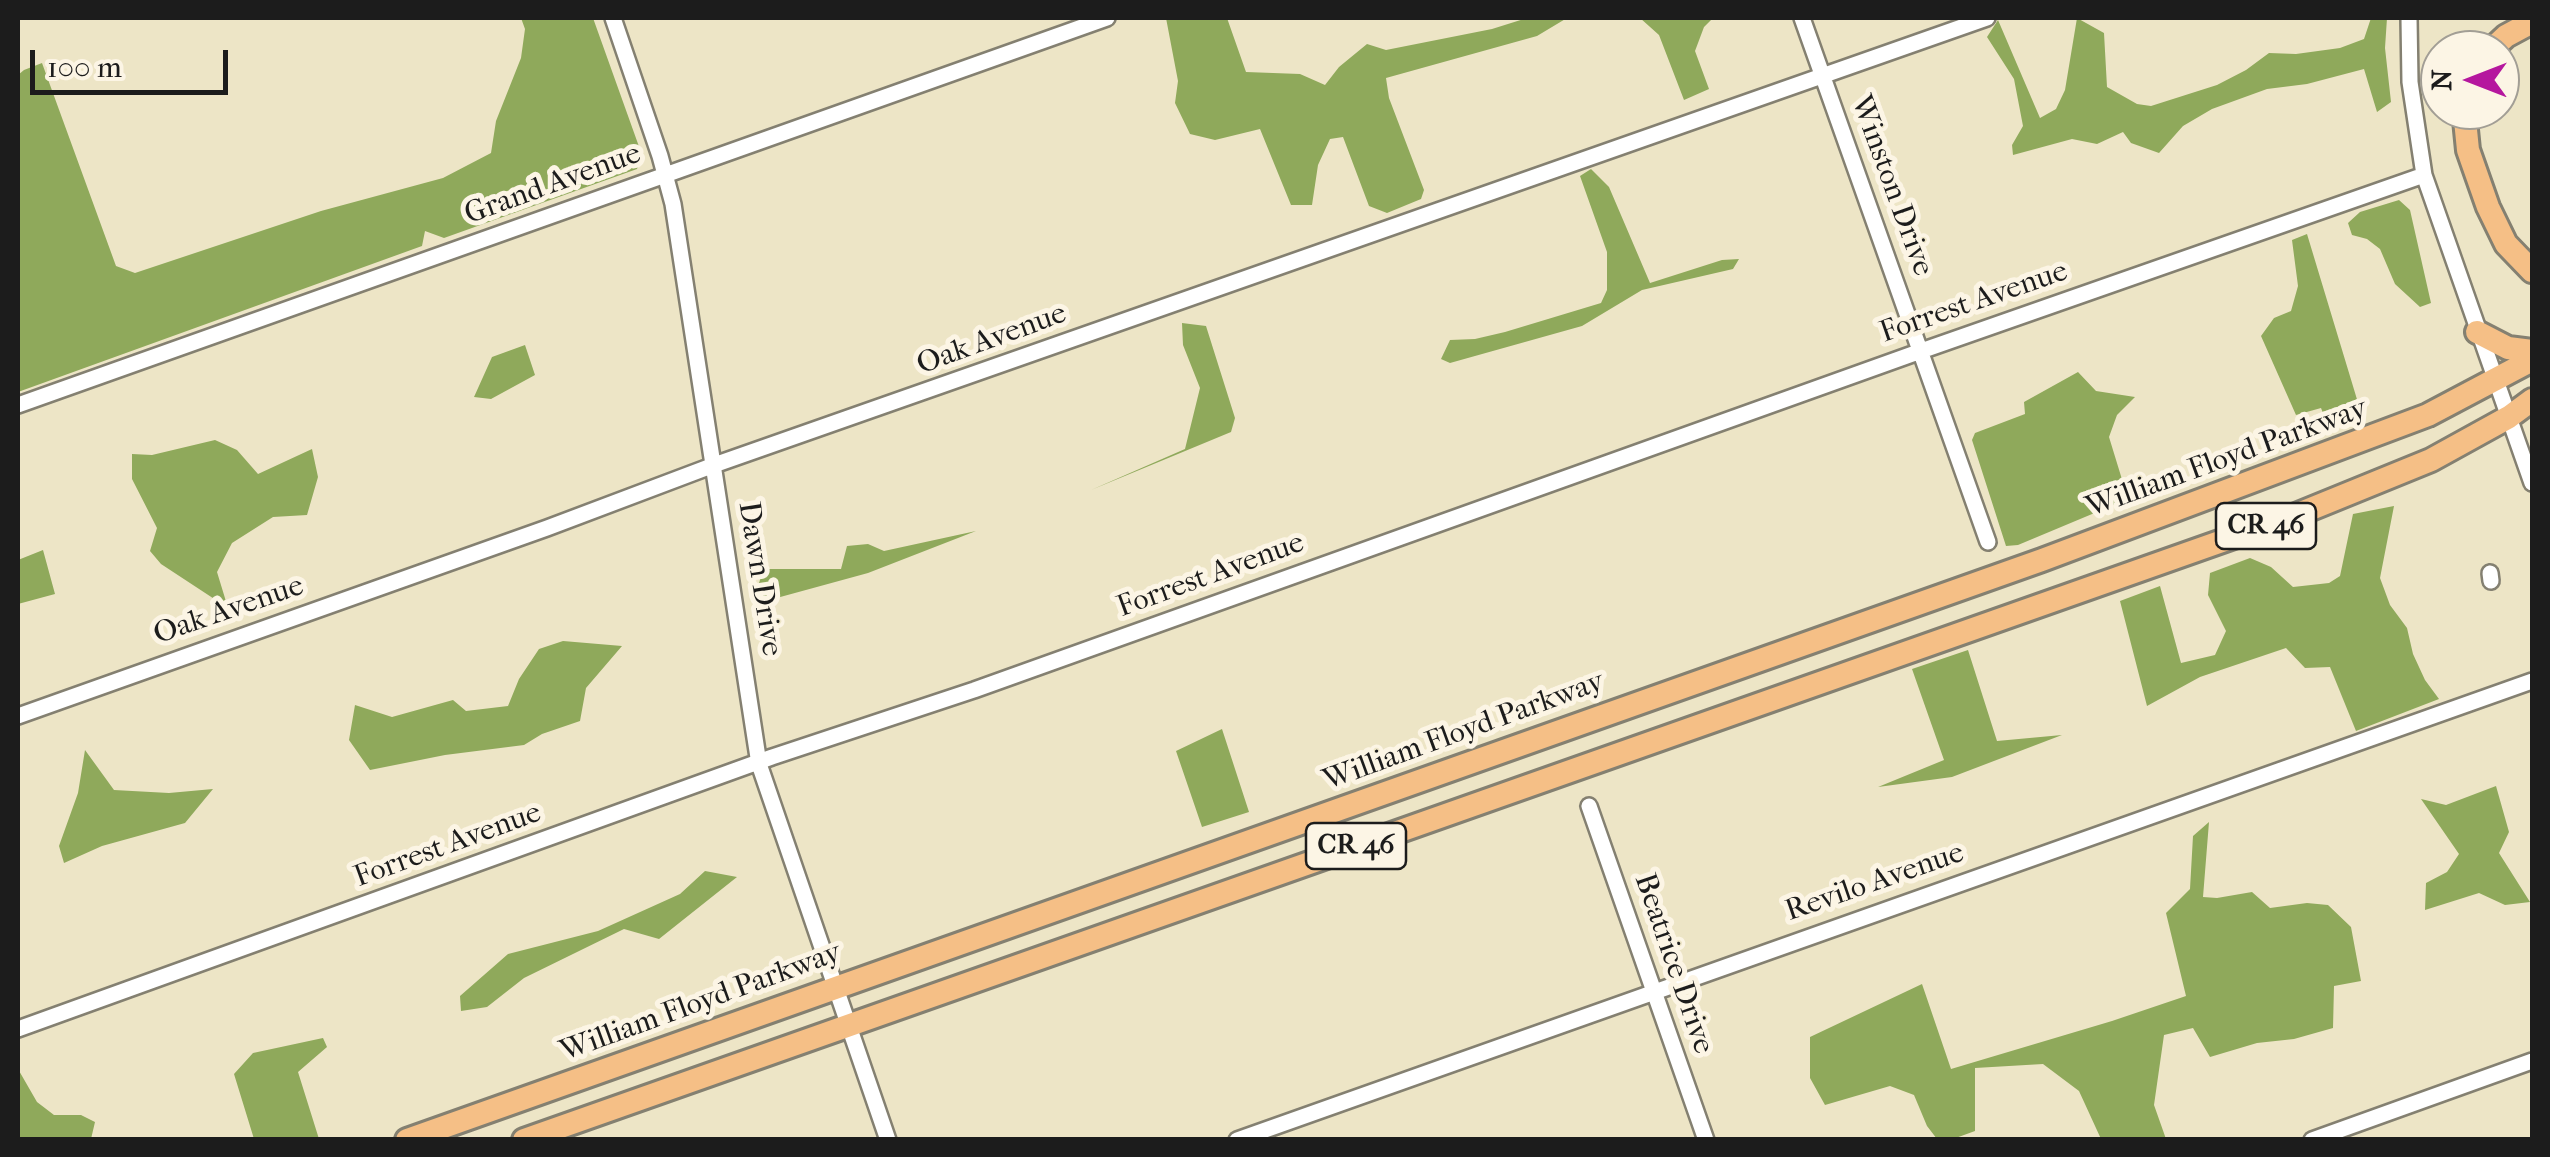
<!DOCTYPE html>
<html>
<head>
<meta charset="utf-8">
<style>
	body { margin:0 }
	#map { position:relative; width:2550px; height:1157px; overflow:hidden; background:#ede5c6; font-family:"IM FELL French Canon",serif }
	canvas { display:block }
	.frame { position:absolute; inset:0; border:20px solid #1c1c1c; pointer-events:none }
	.north { position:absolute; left:2420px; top:30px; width:100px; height:100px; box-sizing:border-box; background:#fcf5e5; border:2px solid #a29e95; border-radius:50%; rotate:270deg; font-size:28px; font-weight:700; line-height:40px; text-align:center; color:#1c1c1c }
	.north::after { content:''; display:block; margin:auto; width:35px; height:45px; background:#b5179e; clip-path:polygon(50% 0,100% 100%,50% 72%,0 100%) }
	.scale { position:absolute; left:30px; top:50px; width:198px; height:45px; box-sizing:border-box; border:5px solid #1c1c1c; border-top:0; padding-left:12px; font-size:30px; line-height:35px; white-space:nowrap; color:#1c1c1c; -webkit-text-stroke:8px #fcf5e5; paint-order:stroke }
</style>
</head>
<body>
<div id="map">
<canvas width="2550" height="1157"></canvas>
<div class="frame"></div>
<div class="north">N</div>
<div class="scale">100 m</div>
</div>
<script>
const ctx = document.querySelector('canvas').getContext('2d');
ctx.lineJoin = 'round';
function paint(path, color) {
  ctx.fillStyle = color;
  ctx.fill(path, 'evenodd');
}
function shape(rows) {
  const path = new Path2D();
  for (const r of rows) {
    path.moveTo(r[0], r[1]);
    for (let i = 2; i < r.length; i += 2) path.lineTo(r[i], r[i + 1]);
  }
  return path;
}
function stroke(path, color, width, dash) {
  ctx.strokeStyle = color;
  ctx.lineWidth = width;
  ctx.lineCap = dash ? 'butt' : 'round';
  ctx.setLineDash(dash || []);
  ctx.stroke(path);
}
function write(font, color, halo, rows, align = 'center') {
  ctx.font = font + ' "IM FELL French Canon",serif';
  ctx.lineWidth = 10;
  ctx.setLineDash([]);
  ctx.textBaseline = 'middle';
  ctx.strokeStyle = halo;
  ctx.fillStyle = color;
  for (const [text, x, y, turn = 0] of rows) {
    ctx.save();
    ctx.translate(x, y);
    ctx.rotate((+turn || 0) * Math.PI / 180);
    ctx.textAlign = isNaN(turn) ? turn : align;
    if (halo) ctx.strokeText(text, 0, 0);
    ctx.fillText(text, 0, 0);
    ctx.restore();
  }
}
paint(shape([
	[521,18,593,18,642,155,637,169,444,238,425,231,422,246,18,392,18,75,24,70,42,63,116,266,135,273,321,211,443,178,491,153,496,121,521,58,525,29],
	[1166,18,1227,18,1246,72,1300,74,1325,85,1339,67,1367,44,1386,50,1492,29,1527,18,1567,18,1537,36,1386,78,1389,98,1424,190,1421,199,1387,213,1369,206,1343,137,1330,139,1318,165,1312,205,1291,205,1260,129,1215,140,1190,134,1175,103,1178,81],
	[1640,18,1713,18,1704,27,1695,51,1709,89,1684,100,1659,35],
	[2077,18,2104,33,2107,87,2137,104,2151,106,2217,85,2246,70,2269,53,2296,54,2340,48,2364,39,2371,18,2387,18,2385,48,2391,102,2377,112,2364,69,2307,84,2267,89,2212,109,2183,126,2159,153,2131,143,2123,132,2097,144,2072,139,2013,155,2012,145,2023,126,2014,79,1987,37,1998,20,2040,118,2056,109,2065,90],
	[1591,169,1609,187,1650,283,1722,260,1739,259,1733,269,1642,290,1582,326,1450,363,1441,359,1450,340,1475,339,1505,332,1601,303,1607,290,1607,252,1580,176],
	[2399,200,2410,210,2431,303,2420,307,2395,284,2380,249,2367,239,2352,235,2348,223,2360,212],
	[2307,234,2359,406,2355,421,2330,431,2321,408,2296,415,2261,336,2274,318,2291,311,2298,286,2292,240],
	[1182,323,1206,326,1235,418,1231,432,1091,490,1185,449,1200,388,1183,345],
	[525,345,535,375,491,399,474,397,492,357],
	[2078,372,2096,391,2135,397,2117,415,2109,437,2128,499,2018,545,2006,546,1972,440,1975,433,2025,414,2024,402],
	[215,440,237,450,258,474,312,449,318,477,307,515,273,517,232,543,217,572,228,608,161,564,150,551,157,528,132,479,132,454,152,455],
	[2394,506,2380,578,2390,605,2407,628,2413,654,2425,680,2439,699,2356,731,2330,667,2305,668,2286,648,2200,677,2147,706,2120,601,2160,586,2181,663,2215,655,2226,631,2208,595,2210,573,2250,558,2271,567,2293,587,2329,583,2340,576,2353,514],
	[976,531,868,573,762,602,756,594,763,569,841,569,847,546,868,544,884,551],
	[43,550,55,594,18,604,18,560],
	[563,641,622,646,586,688,580,721,542,734,524,745,445,755,370,770,349,740,355,705,392,717,453,700,466,711,508,706,519,679,539,649],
	[1968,650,1997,741,2062,735,1952,777,1878,787,1944,760,1912,669],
	[1222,729,1249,812,1202,827,1176,751],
	[85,750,114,790,169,793,213,789,185,823,102,846,64,863,59,846,78,793],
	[2496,786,2509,832,2499,853,2530,902,2505,905,2479,893,2425,910,2426,883,2447,872,2459,854,2421,799,2446,805],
	[2209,822,2203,897,2217,898,2252,892,2270,908,2307,903,2328,905,2351,927,2361,981,2334,986,2333,1028,2294,1039,2257,1043,2210,1057,2193,1028,2164,1035,2154,1105,2166,1139,2101,1139,2079,1091,2043,1064,1975,1068,1975,1131,1953,1139,1937,1139,1927,1126,1914,1095,1890,1086,1825,1105,1810,1078,1810,1037,1922,984,1951,1069,2112,1021,2186,996,2166,913,2190,889,2193,836],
	[705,871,737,877,659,939,624,929,524,978,487,1007,461,1011,460,996,508,954,598,931,680,894],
	[323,1038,327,1047,298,1072,319,1139,254,1139,234,1074,253,1053],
	[18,1069,37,1102,54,1115,81,1115,95,1122,91,1139,18,1139]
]), '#8fa95b');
const minor = shape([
	[613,18,660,156,673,204,759,764,888,1140],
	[1802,18,1988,542],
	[2409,18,2410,82,2424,175,2532,483],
	[18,405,1107,18],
	[2490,573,2491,581],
	[18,716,547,528,714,465,1987,18],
	[1589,806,1706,1140],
	[18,1029,772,757,974,690,1921,351,2424,175],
	[1237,1140,2532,681],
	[2312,1140,2532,1061]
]);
const highway = shape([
	[2491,50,2506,36,2532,22],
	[2464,110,2468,150,2488,207,2506,244,2532,271],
	[2477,332,2508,348,2532,351],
	[407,1140,2042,560,2428,415,2532,360],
	[524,1140,2296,515,2431,460,2509,417,2532,400]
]);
stroke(minor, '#848071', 20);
stroke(highway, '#848071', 28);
stroke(minor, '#fff', 15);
stroke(highway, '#f5bf86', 22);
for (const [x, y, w] of [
	[2266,526,100],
	[1356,846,100]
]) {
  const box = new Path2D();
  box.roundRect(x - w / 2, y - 23, w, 46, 8);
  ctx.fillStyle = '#fcf5e5';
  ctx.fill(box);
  stroke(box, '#1c1c1c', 2.5);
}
write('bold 28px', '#1c1c1c', null, [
	["CR 46",2266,526],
	["CR 46",1356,846]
]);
write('30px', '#1c1c1c', '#fcf5e5', [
	["Grand Avenue",553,185,-20],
	["Winston Drive",1891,186,70],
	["Forrest Avenue",1974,303,-19],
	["Oak Avenue",992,340,-20],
	["William Floyd Parkway",2227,459,-20],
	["Forrest Avenue",1211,576,-20],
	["Dawn Drive",759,579,81],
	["Oak Avenue",229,611,-19],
	["William Floyd Parkway",1464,732,-20],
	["Forrest Avenue",448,846,-20],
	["Revilo Avenue",1875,883,-19],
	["Beatrice Drive",1673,964,71],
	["William Floyd Parkway",701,1003,-20]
]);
</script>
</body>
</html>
